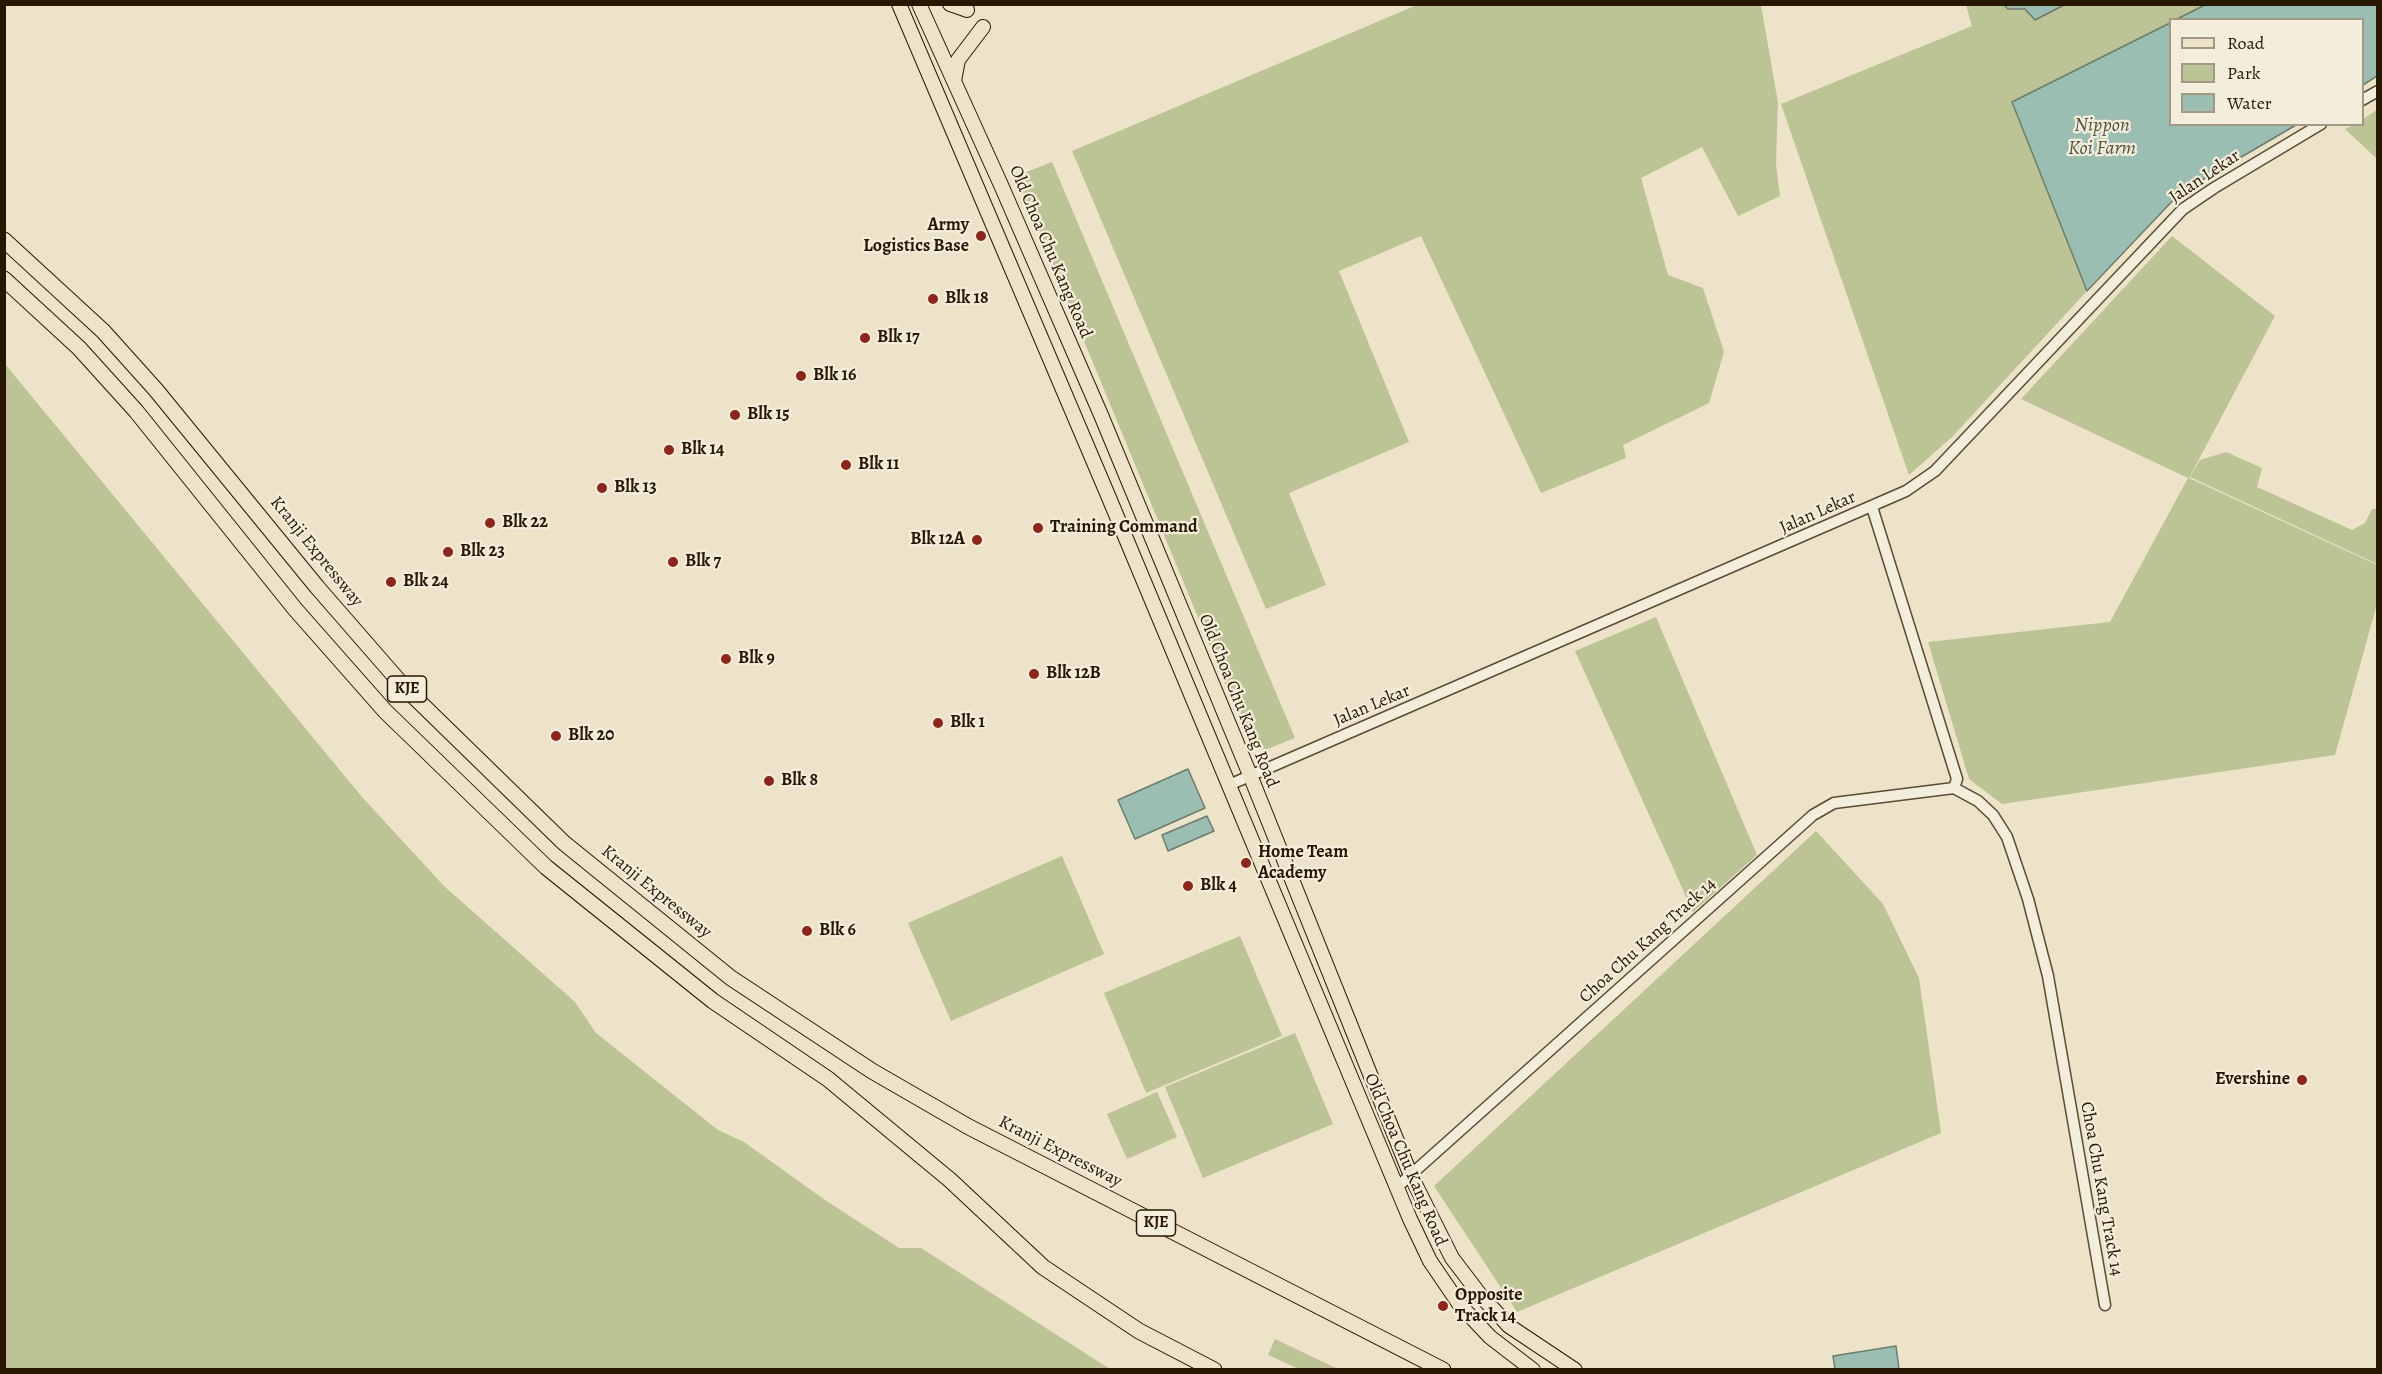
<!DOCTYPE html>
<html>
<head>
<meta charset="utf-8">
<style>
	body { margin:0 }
	#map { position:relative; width:2382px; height:1374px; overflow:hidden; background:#ede3c8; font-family:Alegreya,serif }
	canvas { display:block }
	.frame { position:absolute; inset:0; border:6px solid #291801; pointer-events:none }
	.legend { position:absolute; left:2169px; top:18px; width:195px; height:108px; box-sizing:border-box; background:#f3eddb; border:2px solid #a29884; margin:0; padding:8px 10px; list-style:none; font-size:18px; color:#291801 }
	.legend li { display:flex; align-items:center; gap:12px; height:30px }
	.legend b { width:30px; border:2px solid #a29884 }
</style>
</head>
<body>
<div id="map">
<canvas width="2382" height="1374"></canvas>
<div class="frame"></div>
<ul class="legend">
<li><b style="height:8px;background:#ede3c8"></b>Road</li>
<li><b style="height:16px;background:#bcc394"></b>Park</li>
<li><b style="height:16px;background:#9abeb1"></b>Water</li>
</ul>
</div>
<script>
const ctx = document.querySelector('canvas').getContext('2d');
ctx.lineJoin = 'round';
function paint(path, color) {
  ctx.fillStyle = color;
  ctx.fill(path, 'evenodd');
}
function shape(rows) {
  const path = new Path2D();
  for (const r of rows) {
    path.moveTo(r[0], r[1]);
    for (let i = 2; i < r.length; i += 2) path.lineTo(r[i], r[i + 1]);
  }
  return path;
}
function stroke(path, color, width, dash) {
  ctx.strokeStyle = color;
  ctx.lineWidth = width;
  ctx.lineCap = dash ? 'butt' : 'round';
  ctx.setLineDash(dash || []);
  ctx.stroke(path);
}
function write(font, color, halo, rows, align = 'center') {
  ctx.font = font + ' Alegreya,serif';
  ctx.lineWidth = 4.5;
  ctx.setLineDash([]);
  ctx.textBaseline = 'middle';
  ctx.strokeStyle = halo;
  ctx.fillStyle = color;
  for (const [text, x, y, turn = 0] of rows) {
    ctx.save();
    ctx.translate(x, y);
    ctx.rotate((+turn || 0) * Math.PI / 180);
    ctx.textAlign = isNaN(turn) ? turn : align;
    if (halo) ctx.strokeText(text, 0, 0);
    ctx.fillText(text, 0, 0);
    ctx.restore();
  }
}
paint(shape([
	[1417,5,1761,5,1778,103,1776,164,1780,196,1738,216,1702,147,1641,178,1668,275,1703,288,1724,352,1709,403,1623,445,1626,458,1541,493,1421,236,1339,271,1409,442,1289,493,1326,585,1266,609,1072,151],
	[1966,5,2004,5,2008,9,2025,9,2059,7,2064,5,2207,5,2177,19,2170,20,2170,23,2012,102,2087,291,1952,437,1909,475,1781,104,1972,26],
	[2377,110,2377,159,2345,129,2354,125,2362,124,2363,119],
	[1052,162,1295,738,1265,750,1249,741,1016,176],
	[2172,236,2275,316,2189,478,2377,565,2377,604,2335,755,2002,804,1969,779,1928,642,2110,622,2188,478,2021,399],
	[5,364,362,797,444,886,575,1002,596,1033,718,1130,744,1142,825,1200,899,1248,921,1248,1110,1369,5,1369],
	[2226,452,2262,468,2257,487,2352,530,2365,523,2372,509,2377,509,2377,564,2190,477,2200,460],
	[1656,617,1757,855,1693,912,1575,651],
	[1816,831,1883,904,1919,978,1941,1133,1517,1312,1434,1186],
	[1062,856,1104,954,951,1021,908,923],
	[1240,936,1282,1036,1146,1093,1104,993],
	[1295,1033,1333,1124,1203,1178,1165,1087],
	[1157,1092,1177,1137,1127,1159,1107,1114],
	[1275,1339,1338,1369,1299,1369,1268,1355]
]), '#bcc394');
const water = shape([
	[2207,4,2377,5,2377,76,2363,85,2362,20,2177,19,2207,4],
	[2004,5,2064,5,2035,20,2025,9,2008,9,2004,5],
	[2170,23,2170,124,2296,125,2180,193,2087,291,2012,102,2170,23],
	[1188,769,1205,808,1135,839,1118,800,1188,769],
	[1207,816,1214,831,1168,851,1162,835,1207,816],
	[1896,1346,1899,1369,1835,1369,1833,1356,1896,1346]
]);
paint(water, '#9abeb1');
stroke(water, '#6d7c6b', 1.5);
const minor = shape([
	[2362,100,2378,91],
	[1872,507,1957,779,1954,788],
	[1229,785,1906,491,1935,471,2183,209,2214,188,2321,124],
	[1396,1188,1813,815,1834,803,1954,788,1978,801,1993,815,2007,837,2028,899,2048,976,2105,1305]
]);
const major = shape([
	[899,4,1107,493,1410,1219,1430,1261,1460,1305,1490,1337,1533,1370],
	[919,4,1001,185,1101,415,1250,775,1411,1176,1452,1258,1481,1296,1509,1326,1575,1370],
	[950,4,967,10],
	[954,81,958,60,983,27]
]);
const highway = shape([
	[4,240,103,331,156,390,317,587,405,688,564,843,731,978,872,1071,969,1127,1443,1370],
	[4,279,79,348,136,411,295,609,385,711,546,867,713,1001,828,1079,950,1180,1043,1267,1139,1331,1214,1370]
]);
stroke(minor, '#5a4b33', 13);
stroke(major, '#291801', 16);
stroke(highway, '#291801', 17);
stroke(minor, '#f3eddb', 10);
stroke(major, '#ede3c8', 14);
stroke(highway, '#ede3c8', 15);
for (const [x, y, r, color] of [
	[981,236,6,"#8f2418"],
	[933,299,6,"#8f2418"],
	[865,338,6,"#8f2418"],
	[801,376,6,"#8f2418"],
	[735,415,6,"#8f2418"],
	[669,450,6,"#8f2418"],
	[846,465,6,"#8f2418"],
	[602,488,6,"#8f2418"],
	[490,523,6,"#8f2418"],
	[1038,528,6,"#8f2418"],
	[977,540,6,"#8f2418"],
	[448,552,6,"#8f2418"],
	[673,562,6,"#8f2418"],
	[391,582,6,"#8f2418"],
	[726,659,6,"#8f2418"],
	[1034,674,6,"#8f2418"],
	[938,723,6,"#8f2418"],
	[556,736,6,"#8f2418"],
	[769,781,6,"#8f2418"],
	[1246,863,6,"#8f2418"],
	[1188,886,6,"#8f2418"],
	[807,931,6,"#8f2418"],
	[2302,1080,6,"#8f2418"],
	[1443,1306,6,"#8f2418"]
]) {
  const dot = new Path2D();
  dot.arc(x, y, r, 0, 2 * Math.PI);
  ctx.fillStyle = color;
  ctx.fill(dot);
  stroke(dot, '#f3eddb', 2);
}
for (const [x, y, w] of [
	[407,689,39],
	[1156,1223,39]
]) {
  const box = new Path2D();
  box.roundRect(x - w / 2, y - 13, w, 26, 4.5);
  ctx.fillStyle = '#f3eddb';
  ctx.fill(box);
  stroke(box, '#291801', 1.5);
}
write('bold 16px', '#291801', null, [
	["KJE",407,689],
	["KJE",1156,1223]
]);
write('18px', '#291801', '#f3eddb', [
	["Jalan Lekar",2205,177,-34],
	["Old Choa Chu Kang Road",1050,252,67],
	["Jalan Lekar",1818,513,-24],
	["Kranji Expressway",316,552,51],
	["Old Choa Chu Kang Road",1238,701,68],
	["Jalan Lekar",1372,706,-23],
	["Kranji Expressway",656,892,39],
	["Choa Chu Kang Track 14",1648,941,-42],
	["Kranji Expressway",1060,1152,27],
	["Old Choa Chu Kang Road",1405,1160,67],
	["Choa Chu Kang Track 14",2101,1189,80]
]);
write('bold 18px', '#291801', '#f3eddb', [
	["Army",969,226,"right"],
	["Logistics Base",969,247,"right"],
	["Blk 18",945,299],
	["Blk 17",877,338],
	["Blk 16",813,376],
	["Blk 15",747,415],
	["Blk 14",681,450],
	["Blk 11",858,465],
	["Blk 13",614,488],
	["Blk 22",502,523],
	["Training Command",1050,528],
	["Blk 12A",965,540,"right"],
	["Blk 23",460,552],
	["Blk 7",685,562],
	["Blk 24",403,582],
	["Blk 9",738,659],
	["Blk 12B",1046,674],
	["Blk 1",950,723],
	["Blk 20",568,736],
	["Blk 8",781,781],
	["Home Team",1258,853],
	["Academy",1258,874],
	["Blk 4",1200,886],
	["Blk 6",819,931],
	["Evershine",2290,1080,"right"],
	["Opposite",1455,1296],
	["Track 14",1455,1317]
], 'left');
write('italic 20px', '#51523f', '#f3eddb', [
	["Nippon",2102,126],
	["Koi Farm",2102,149]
]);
</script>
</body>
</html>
